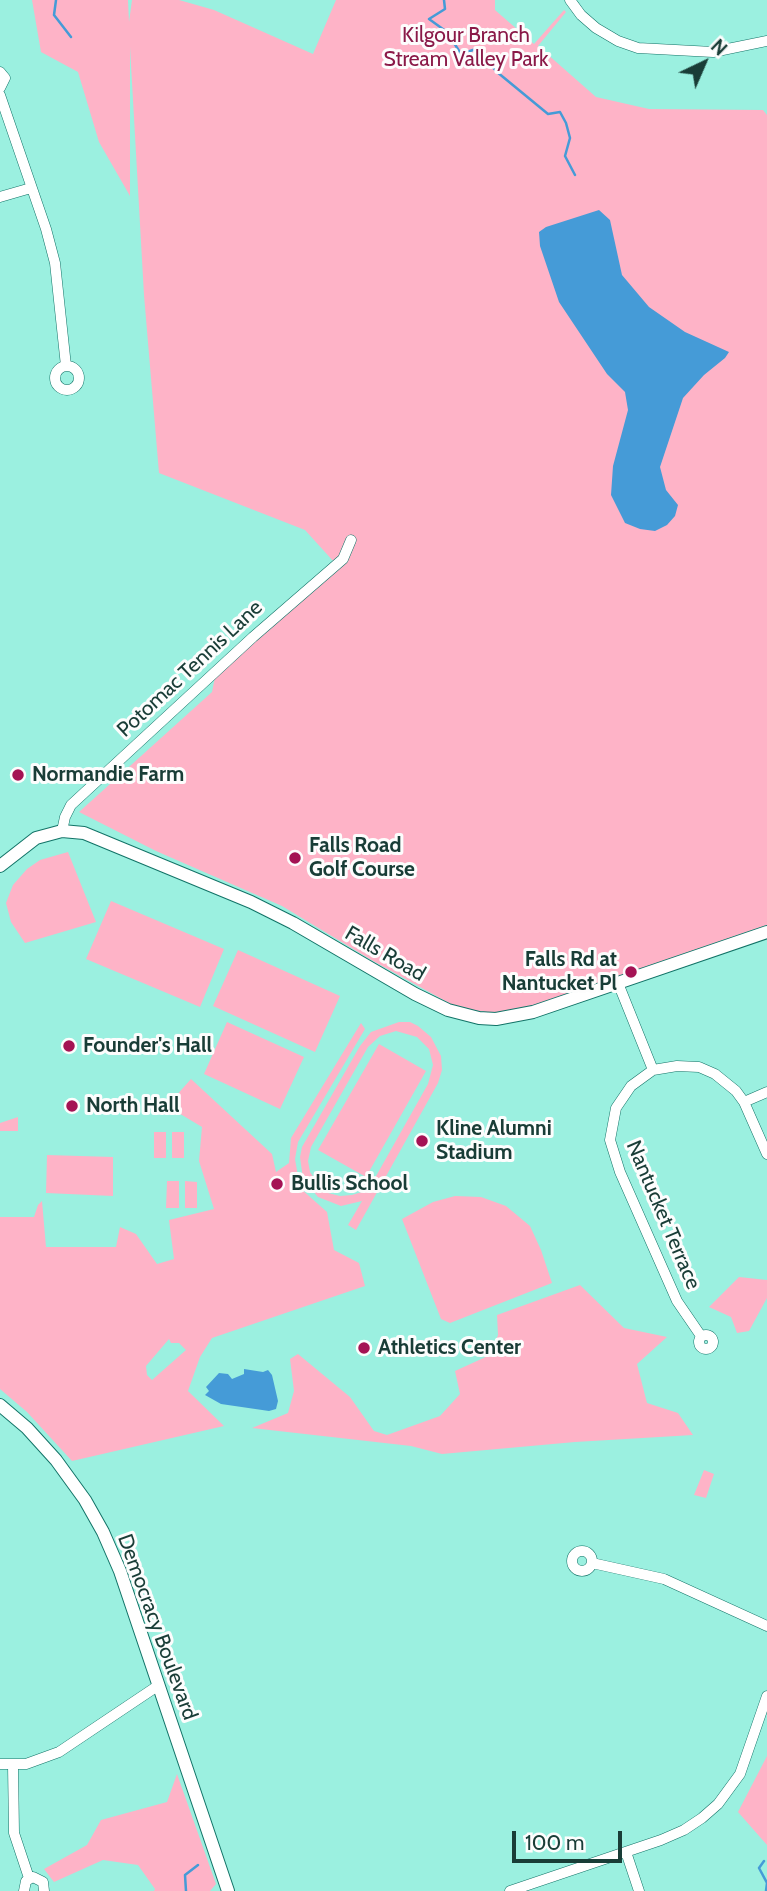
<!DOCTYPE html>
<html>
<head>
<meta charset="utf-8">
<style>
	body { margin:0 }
	#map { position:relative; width:767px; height:1891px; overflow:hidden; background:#9bf0e0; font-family:Cabin,sans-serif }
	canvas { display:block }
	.north { position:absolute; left:669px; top:28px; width:70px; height:70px; -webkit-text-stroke:5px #fdfdfd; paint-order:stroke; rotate:44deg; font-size:19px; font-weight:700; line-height:28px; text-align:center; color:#193d37 }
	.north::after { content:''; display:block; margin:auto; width:24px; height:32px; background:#193d37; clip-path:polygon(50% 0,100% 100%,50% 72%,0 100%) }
	.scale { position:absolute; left:512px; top:1831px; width:110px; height:32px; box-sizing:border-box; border:4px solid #193d37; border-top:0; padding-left:9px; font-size:21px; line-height:24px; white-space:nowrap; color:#193d37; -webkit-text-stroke:5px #fdfdfd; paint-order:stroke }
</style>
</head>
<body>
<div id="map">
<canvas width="767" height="1891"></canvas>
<div class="north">N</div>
<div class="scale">100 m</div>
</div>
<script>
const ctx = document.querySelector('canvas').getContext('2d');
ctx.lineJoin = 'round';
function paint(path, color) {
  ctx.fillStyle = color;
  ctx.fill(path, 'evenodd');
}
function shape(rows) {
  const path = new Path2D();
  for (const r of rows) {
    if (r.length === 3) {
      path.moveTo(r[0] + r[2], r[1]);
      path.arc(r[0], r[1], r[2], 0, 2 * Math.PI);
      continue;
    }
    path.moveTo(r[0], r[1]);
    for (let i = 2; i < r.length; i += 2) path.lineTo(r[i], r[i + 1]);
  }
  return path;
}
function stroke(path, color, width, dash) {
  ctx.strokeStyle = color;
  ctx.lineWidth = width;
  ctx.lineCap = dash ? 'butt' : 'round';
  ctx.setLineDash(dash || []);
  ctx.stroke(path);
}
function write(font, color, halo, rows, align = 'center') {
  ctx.font = font + ' Cabin,sans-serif';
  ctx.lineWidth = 6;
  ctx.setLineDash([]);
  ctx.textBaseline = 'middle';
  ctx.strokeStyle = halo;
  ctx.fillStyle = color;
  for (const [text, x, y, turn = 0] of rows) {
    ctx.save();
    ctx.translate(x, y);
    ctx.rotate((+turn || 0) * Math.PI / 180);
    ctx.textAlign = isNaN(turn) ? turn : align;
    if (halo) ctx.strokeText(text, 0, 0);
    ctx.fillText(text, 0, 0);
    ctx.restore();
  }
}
paint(shape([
	[32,0,128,0,129,22,132,0,179,0,214,10,313,54,336,0,495,0,495,10,534,44,564,10,566,12,538,46,596,97,649,109,763,110,767,115,767,925,534,1005,500,1014,458,1008,373,961,282,906,156,851,79,812,212,692,217,667,334,562,305,530,159,473,144,295,130,47,130,196,99,142,78,72,41,52],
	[68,852,96,922,25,943,11,922,6,903,13,885,27,869,40,860],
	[111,901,224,949,200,1007,86,959],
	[238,950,340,996,315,1052,213,1006],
	[227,1022,304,1057,280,1109,204,1074],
	[399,1022,410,1022,418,1026,431,1037,441,1056,442,1070,438,1083,356,1230,348,1225,362,1201,341,1206,318,1197,303,1179,300,1157,302,1147,360,1046,371,1032],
	[396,1031,417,1037,429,1049,433,1065,428,1084,371,1185,362,1192,352,1195,340,1196,328,1193,318,1184,310,1172,308,1161,311,1147,368,1047,380,1036],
	[361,1023,365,1029,298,1142,295,1159,300,1188,327,1212,334,1250,359,1263,365,1286,212,1338,200,1357,188,1391,224,1426,72,1461,27,1412,0,1389,0,1217,34,1217,38,1205,42,1201,46,1247,116,1247,120,1227,136,1234,157,1264,174,1259,169,1220,214,1209,199,1161,202,1127,167,1106,191,1079,272,1154,276,1172,289,1163,291,1138],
	[169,1339,171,1343,179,1343,186,1350,152,1380,147,1375,146,1366],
	[379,1044,426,1071,366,1177,318,1150],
	[18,1117,18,1131,0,1131,0,1123],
	[154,1132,166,1132,166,1158,154,1158],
	[172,1132,184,1132,184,1158,172,1158],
	[47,1155,113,1157,113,1196,46,1193],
	[167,1181,179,1181,179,1208,166,1208],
	[185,1181,197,1182,197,1208,185,1208],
	[455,1196,481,1197,506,1206,530,1226,541,1250,552,1283,450,1323,441,1319,402,1219,433,1202],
	[739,1277,767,1280,767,1298,749,1331,737,1333,731,1317,709,1307],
	[580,1285,624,1328,667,1337,637,1364,647,1403,678,1413,693,1435,575,1442,442,1454,411,1446,252,1428,288,1413,294,1391,290,1359,298,1354,350,1397,374,1431,387,1435,440,1416,460,1394,455,1371,490,1355,498,1335,497,1315],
	[704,1470,714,1474,706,1498,694,1495],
	[767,1756,767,1845,738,1812],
	[177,1774,216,1884,210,1891,154,1891,155,1889,138,1865,103,1860,54,1882,44,1869,87,1845,101,1820,167,1802]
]), '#feb3c7');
paint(shape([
	[599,210,610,220,622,275,649,307,685,332,729,352,725,358,704,375,683,398,660,467,666,490,678,505,675,516,667,525,655,531,640,529,625,523,611,495,613,466,628,410,625,392,607,374,559,302,540,246,539,232,546,227],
	[244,1369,263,1372,268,1370,272,1375,278,1401,276,1409,269,1411,221,1404,205,1395,209,1391,206,1387,219,1373,228,1374,232,1379,244,1374]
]), '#459bd7');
stroke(shape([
	[56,0,54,15,71,37],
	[444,0,445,9,429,19,447,32,461,54,476,49,497,72,548,114,560,112,566,123,570,138,565,156,575,175],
	[764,1861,759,1868,767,1883,766,1891],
	[186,1891,185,1875,198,1865]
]), '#459bd7', 2.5);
const minor = shape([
	[570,0,581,15,596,28,618,41,638,48,713,52,767,41],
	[0,72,5,78,0,88],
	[0,95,46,229,55,263,66,366],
	[0,197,31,188],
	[67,378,12],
	[62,831,65,817,71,805,253,637,343,559,351,540],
	[618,983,653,1070],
	[744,1102,767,1092],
	[706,1342,7],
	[701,1336,677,1301,620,1172,610,1140,616,1108,631,1086,653,1070,677,1066,699,1067,715,1074,736,1091,744,1102,767,1154],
	[582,1561,10],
	[592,1563,664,1579,767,1626],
	[0,1764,26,1764,59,1752,159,1685],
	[13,1765,14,1833,29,1878],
	[626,1852,639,1891],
	[24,1891,26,1881,33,1877,43,1882,44,1891],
	[510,1891,661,1840,684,1830,702,1818,718,1804,740,1774,767,1696]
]);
const major = shape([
	[0,866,36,838,62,831,84,833,251,902,293,923,415,994,448,1010,479,1018,496,1019,533,1012,767,932],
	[0,1405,27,1428,56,1460,85,1500,103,1532,120,1571,228,1891]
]);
stroke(minor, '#127367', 11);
stroke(major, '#127367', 14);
stroke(minor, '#fff', 10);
stroke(major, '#fff', 12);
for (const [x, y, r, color] of [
	[18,775,7,"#a41354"],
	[295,858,7,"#a41354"],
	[631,972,7,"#a41354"],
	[69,1046,7,"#a41354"],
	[72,1106,7,"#a41354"],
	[422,1141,7,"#a41354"],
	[277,1184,7,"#a41354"],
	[364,1348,7,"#a41354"]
]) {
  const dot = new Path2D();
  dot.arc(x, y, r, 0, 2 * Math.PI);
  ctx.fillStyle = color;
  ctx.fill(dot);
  stroke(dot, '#fdfdfd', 2.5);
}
write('21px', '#8a1948', '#fdfdfd', [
	["Kilgour Branch",466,36],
	["Stream Valley Park",466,60]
]);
write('21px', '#193d37', '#fdfdfd', [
	["Potomac Tennis Lane",190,669,-43],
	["Falls Road",385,954,30],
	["Nantucket Terrace",663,1215,67],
	["Democracy Boulevard",157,1627,70]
]);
write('bold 21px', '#193d37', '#fdfdfd', [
	["Normandie Farm",32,775],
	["Falls Road",309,846],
	["Golf Course",309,870],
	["Falls Rd at",617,960,"right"],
	["Nantucket Pl",617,984,"right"],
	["Founder's Hall",83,1046],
	["North Hall",86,1106],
	["Kline Alumni",436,1129],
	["Stadium",436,1153],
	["Bullis School",291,1184],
	["Athletics Center",378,1348]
], 'left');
</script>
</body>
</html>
